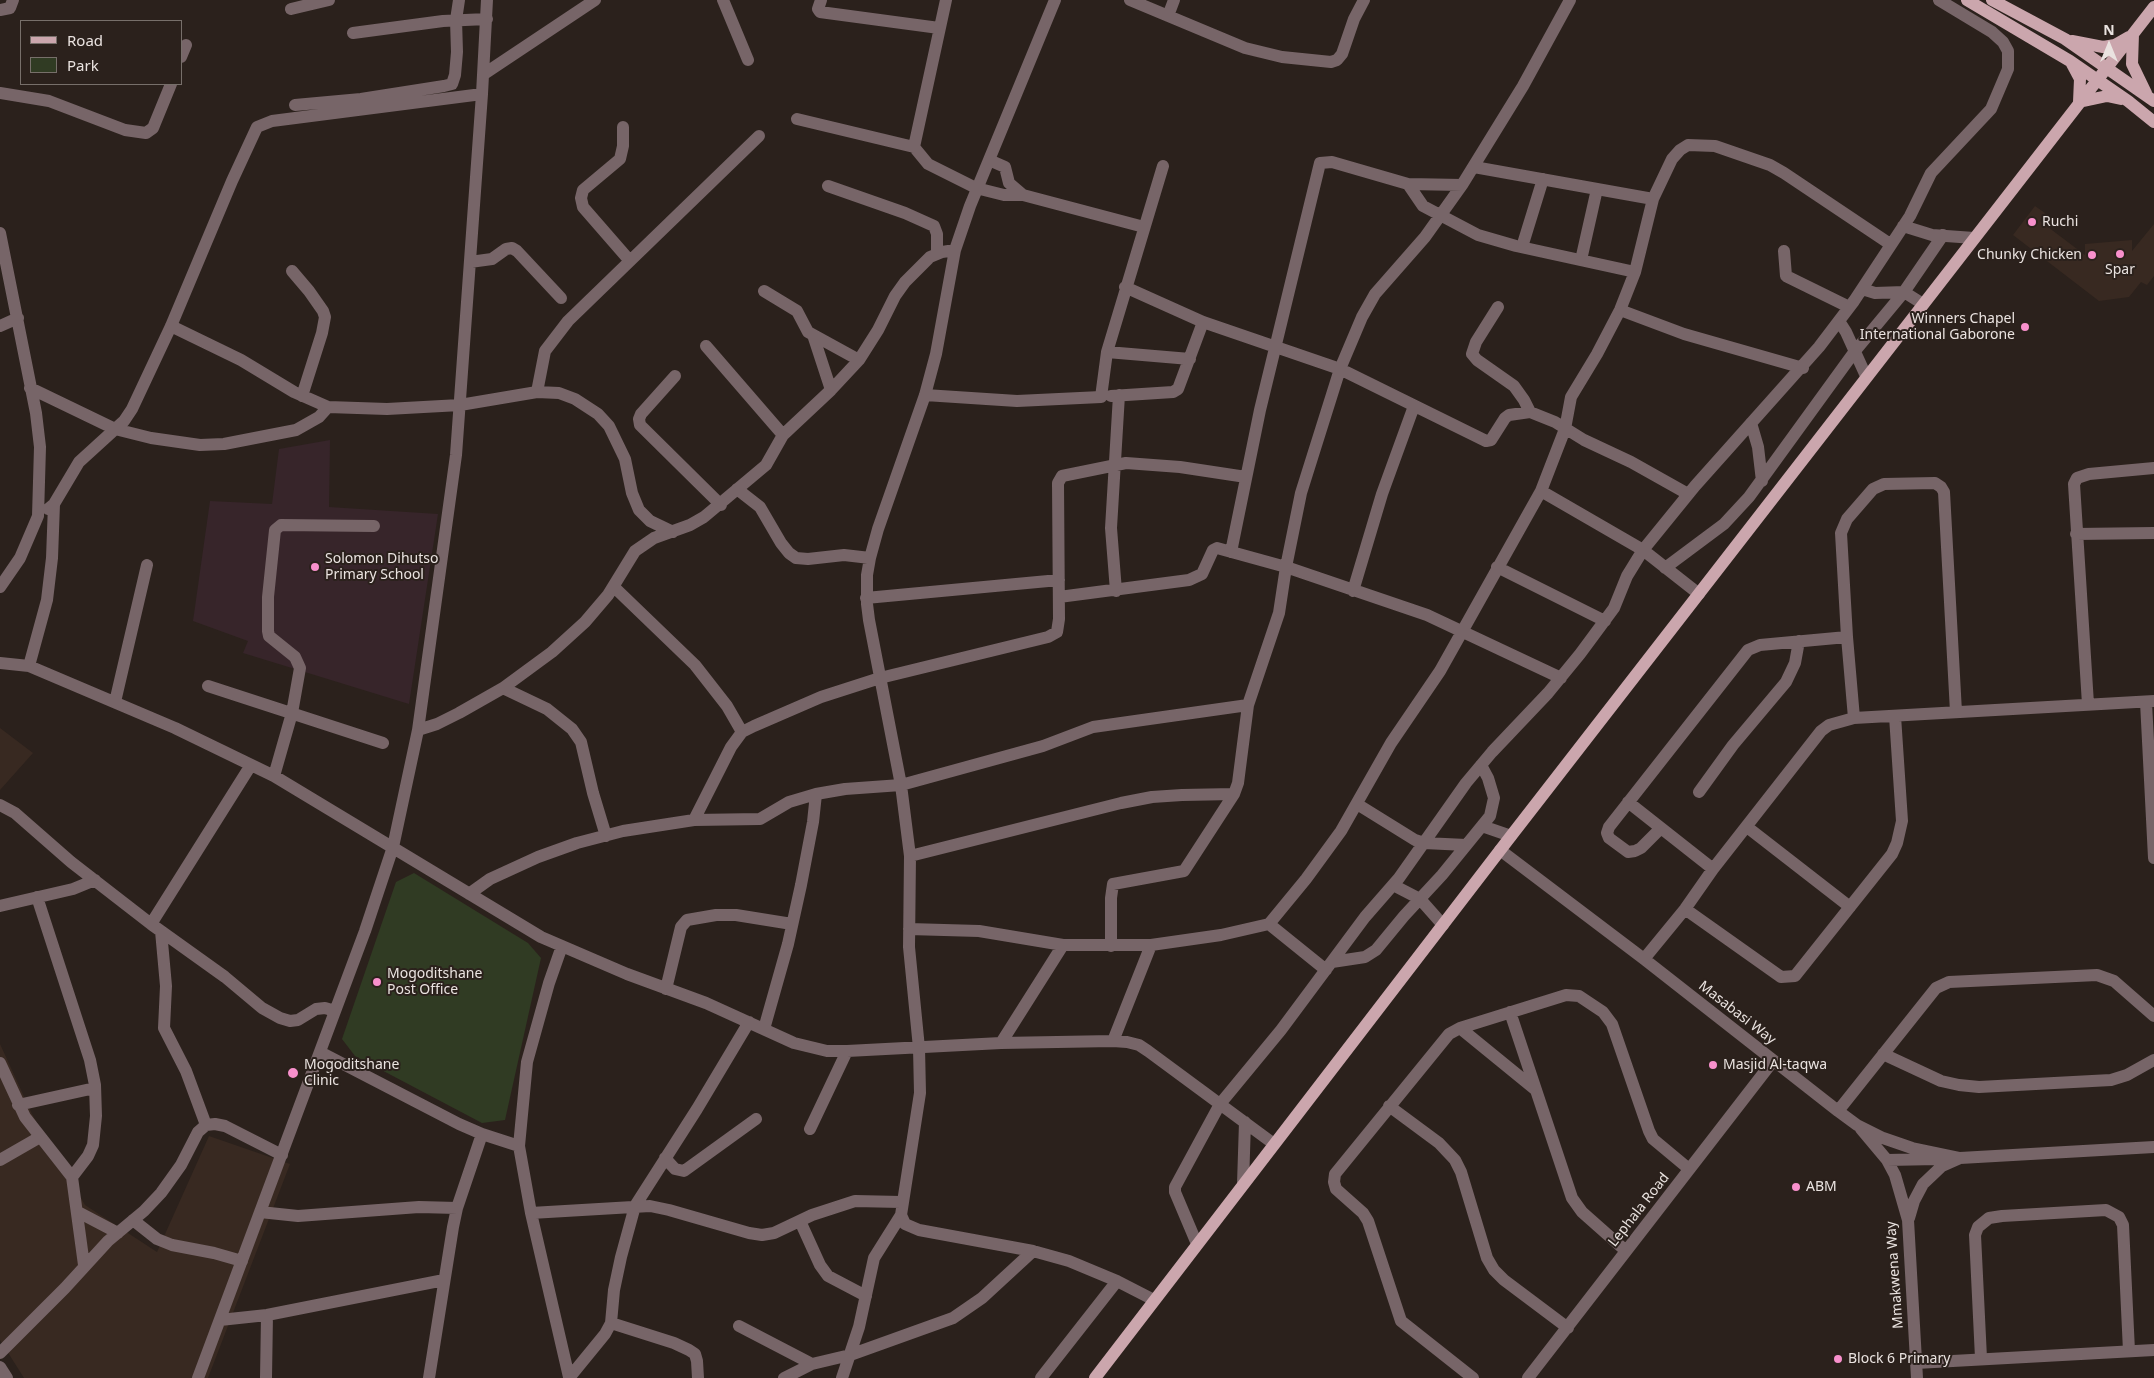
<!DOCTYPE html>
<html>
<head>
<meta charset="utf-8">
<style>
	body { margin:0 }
	#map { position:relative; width:2154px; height:1378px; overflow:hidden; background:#2b211c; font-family:"Noto Sans",sans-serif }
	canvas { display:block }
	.legend { position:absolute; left:20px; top:20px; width:162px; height:65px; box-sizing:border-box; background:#2b211c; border:1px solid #776f6a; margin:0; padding:6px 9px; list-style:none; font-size:15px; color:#eae3e0 }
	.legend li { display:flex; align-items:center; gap:10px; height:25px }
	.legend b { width:25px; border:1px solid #776f6a }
	.north { position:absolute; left:2084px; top:20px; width:50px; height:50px; -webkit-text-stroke:4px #2b211c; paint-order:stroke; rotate:0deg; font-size:14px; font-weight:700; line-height:20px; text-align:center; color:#eae3e0 }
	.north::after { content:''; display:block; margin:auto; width:18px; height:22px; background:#eae3e0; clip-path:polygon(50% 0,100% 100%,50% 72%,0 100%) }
</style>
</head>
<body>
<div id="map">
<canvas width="2154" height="1378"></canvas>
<ul class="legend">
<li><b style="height:6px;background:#cba6ad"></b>Road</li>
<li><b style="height:14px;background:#303b23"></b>Park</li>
</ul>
<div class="north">N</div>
</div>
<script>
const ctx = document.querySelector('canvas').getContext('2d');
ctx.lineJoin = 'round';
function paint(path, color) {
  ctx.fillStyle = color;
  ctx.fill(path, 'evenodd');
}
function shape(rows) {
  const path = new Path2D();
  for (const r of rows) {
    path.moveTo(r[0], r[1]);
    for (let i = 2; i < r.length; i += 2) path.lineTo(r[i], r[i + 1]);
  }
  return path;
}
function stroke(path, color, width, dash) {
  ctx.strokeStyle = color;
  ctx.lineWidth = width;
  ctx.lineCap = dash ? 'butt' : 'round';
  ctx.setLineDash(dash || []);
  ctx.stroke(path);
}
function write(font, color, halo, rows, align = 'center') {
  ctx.font = font + ' "Noto Sans",sans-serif';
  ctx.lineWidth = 4;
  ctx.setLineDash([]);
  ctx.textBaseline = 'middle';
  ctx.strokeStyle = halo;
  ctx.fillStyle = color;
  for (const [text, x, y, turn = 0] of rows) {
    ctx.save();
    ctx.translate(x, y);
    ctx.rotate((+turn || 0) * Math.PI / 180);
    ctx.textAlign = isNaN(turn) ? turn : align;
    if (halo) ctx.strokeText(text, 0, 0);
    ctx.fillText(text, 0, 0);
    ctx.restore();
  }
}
paint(shape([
	[2035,206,2045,213,2040,221,2085,255,2085,244,2132,240,2132,251,2154,224,2154,276,2147,285,2141,282,2129,297,2099,301,2013,235],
	[0,728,33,753,0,790],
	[0,1044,32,1114,85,1205,157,1252,209,1136,290,1164,208,1378,24,1378,0,1340]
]), '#382921');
paint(shape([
	[330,440,329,507,438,514,409,704,243,653,248,641,193,621,210,501,272,504,279,449]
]), '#37252a');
paint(shape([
	[414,873,528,943,541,958,505,1120,482,1123,355,1056,342,1039,396,882]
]), '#303b23');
stroke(shape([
	[723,0,748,60],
	[821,0,818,9,820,12,939,28],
	[946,0,914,147,928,164,976,188,1004,195,1023,195],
	[1055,0,970,206,955,250,936,354,925,395,878,529,870,558,867,575,867,604,869,620,901,785,910,856,909,947,919,1048,920,1093,901,1215,905,1224,919,1230,1033,1251,1069,1261,1117,1281,1154,1300],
	[1130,0,1245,48,1282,57,1331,62,1337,60,1342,54,1354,19,1364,0],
	[291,9,329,0],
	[0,10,10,8,13,0],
	[1168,16,1174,0],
	[353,33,443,21,487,19],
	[181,57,186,45],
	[484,74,595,0],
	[0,93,49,101,125,130,146,133,153,128,171,84],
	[295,105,361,99,444,86,452,84,455,75,457,52,456,20,459,0],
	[797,119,914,147],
	[623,127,623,146,620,159,583,190,581,198,583,207,630,261],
	[989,160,1005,167,1009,183,1023,195,1144,227],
	[1474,167,1653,199],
	[1408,184,1462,185],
	[828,186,905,213,934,226,937,234,937,254],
	[1903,226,1932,235,1974,238],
	[0,233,36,413,40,447,38,516,20,558,0,587],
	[1522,247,1543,179],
	[1784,251,1786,276,1849,307],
	[1581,260,1597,189],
	[470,262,492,259,506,249,512,248,517,251,561,298],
	[292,271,309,291,323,311,325,317,322,333,302,396],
	[1125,287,1203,322,1340,369,1486,441,1491,440,1505,418,1509,415,1530,412,1555,422,1584,440,1631,462,1688,494],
	[1862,289,1875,293,1904,292,1923,304],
	[764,291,797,311,808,332,859,360],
	[1498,307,1476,342,1472,354,1477,360,1514,386,1524,400,1530,412],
	[1620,310,1684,334,1803,368],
	[1839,321,1846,332,1866,376],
	[0,326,18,318],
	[171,326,241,360,294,392,328,407,387,409,460,405,537,392,559,393,575,399,598,414,609,426,625,459,632,493,639,510,650,521,673,532],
	[813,335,831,390],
	[706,346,783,435],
	[1107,352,1190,359],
	[675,376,641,414,639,419,640,425,721,505],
	[30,388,115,429,151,438,200,445,224,444,296,430,319,417,328,407],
	[537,392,545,351,568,321,759,136],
	[925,395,1017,401,1101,397,1107,352,1163,166],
	[1111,396,1173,392,1178,389,1203,322],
	[1751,423,1758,447,1762,481],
	[737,489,760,507,781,543,789,553,796,558,808,559,844,555,870,558],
	[1541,491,1643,550,1699,594],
	[54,504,79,462,124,421,132,409,171,326,232,181,257,127,272,121,482,94],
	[2076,534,2154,533],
	[1231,552,1260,410,1320,163,1332,162,1408,184,1423,206,1478,235,1516,246,1635,272],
	[1497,567,1605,621],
	[1665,568,1724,524,1749,497,1855,351,1904,292,1943,235],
	[614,587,695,665,727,706,742,732],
	[1116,591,1111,528,1119,395],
	[1353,591,1382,494,1414,406],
	[1059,597,1189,580,1202,574,1213,550,1217,548,1286,567,1427,615,1561,678],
	[866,598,1059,580],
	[0,663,29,666,175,728,274,776,541,937,627,974,706,1003,794,1043,827,1051,847,1051,1001,1043,1113,1041,1127,1042,1139,1045,1148,1051,1274,1144],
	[29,666,47,600,52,558,54,504,48,509],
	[208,686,383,743],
	[503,688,547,709,572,729,581,742,593,793,606,836],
	[115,702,147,565],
	[2146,702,2154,858],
	[2088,704,2074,484,2077,478,2089,474,2154,468],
	[1854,718,1847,637,1841,533,1847,519,1873,489,1884,484,1935,483,1941,487,1944,492,1956,712],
	[418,730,437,724,459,713,503,688,552,652,585,622,608,595,635,551,654,538,690,525,704,517,766,465,783,435,831,390,859,360,878,330,895,296,905,282,930,257,942,252,955,250],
	[274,776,292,713,300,668,295,657,269,636,268,631,268,597,275,530,281,525,374,526],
	[1699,792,1733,745,1786,682,1795,663,1799,641],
	[1628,802,1713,869],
	[1357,804,1415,840,1424,843,1466,845],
	[0,805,15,813,71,862,151,924,225,977,262,1008,280,1018,290,1021,298,1020,316,1009,325,1008,335,1011],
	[694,820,731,747,742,732,754,726,821,697,880,678,1048,637,1057,632,1059,619,1058,483,1062,476,1126,463,1180,467,1246,477],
	[1482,826,1511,836],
	[1747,827,1850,907],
	[1661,828,1641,848,1635,851,1628,852,1609,838,1607,833,1609,827,1748,650,1760,645,1847,637],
	[1500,850,1644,959,1838,1111,1857,1125,1883,1138,1912,1148,1960,1158,2154,1147],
	[910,856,1121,803,1152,797,1182,795,1234,794],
	[1393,885,1420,899,1443,925],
	[469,894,490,879,538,857,577,843,623,831,694,820,760,819,789,802,816,794,845,789,901,785,1043,746,1093,727,1248,705],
	[37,897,90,1060,95,1085,96,1116,93,1145,88,1156,72,1177],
	[0,906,73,889,95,880],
	[1685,909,1781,977,1795,976,1892,854,1897,843,1902,821,1895,716],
	[151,924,251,765],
	[1269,924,1326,970],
	[909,929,979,931,1063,945],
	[161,931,166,986,164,1028,186,1071,206,1125],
	[562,946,549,983,527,1062,519,1146,531,1213,569,1377],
	[1111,946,1111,898,1113,884,1184,871,1234,794,1238,783,1248,705,1279,613,1286,567,1301,493,1340,369,1362,317,1375,294,1425,237,1462,185,1523,86,1570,0],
	[1644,959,1685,909,1713,869,1821,731,1829,725,1854,718,2154,701],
	[1332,962,1365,957,1376,950,1404,916,1442,875,1490,816,1494,798,1488,778,1481,765],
	[666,989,681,927,687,920,716,915,736,915,792,924],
	[1510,1012,1572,1198,1582,1212,1626,1251],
	[1460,1028,1536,1090],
	[764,1029,788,944,801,885,813,822,816,794],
	[1113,1041,1151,945],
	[1001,1043,1063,945,1151,945,1221,935,1269,924,1306,879,1341,831,1391,743,1440,671,1541,491,1565,429,1571,397,1597,354,1620,310,1635,272,1653,199,1672,159,1680,150,1688,145,1715,146,1770,165,1784,173,1890,244],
	[320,1052,459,1124,482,1134,519,1146],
	[1883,1054,1941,1081,1959,1085,1979,1087,2111,1080,2127,1075,2154,1060],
	[0,1063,25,1117,72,1177,84,1265],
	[18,1105,95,1088],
	[1389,1106,1439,1143,1455,1160,1461,1172,1487,1258,1494,1270,1504,1280,1568,1328],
	[1838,1111,1936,988,1949,982,2097,975,2114,981,2154,1016],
	[810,1129,847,1051],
	[1861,1129,1887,1160,1895,1175,1908,1220,1917,1378],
	[665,1158,675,1169,684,1171,756,1119],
	[0,1160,40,1137],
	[1887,1160,1937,1159],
	[1243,1184,1245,1122],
	[78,1212,118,1233],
	[260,1212,298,1216,419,1207,457,1208],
	[531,1213,650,1206,669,1210,749,1233,762,1235,774,1233,812,1215,855,1201,901,1202],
	[1909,1218,1914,1201,1923,1184,1942,1166,1960,1158],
	[133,1220,157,1239,172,1245,214,1253,242,1261],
	[800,1221,820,1265,828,1276,866,1296],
	[1197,1244,1175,1192,1175,1187,1220,1104,1281,1030,1365,917,1399,878,1466,783,1492,752,1548,693,1580,654,1614,608,1627,576,1643,550,1695,486,1819,347,1854,301,1910,216,1931,173,1991,109,2008,69,2008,51,2003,42,1992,32,1939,0],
	[220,1320,267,1315,444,1280],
	[739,1326,812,1364],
	[0,1353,65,1288,108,1241,144,1211,161,1193,181,1165,198,1132,206,1125,215,1124,225,1126,282,1155],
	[1981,1358,1975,1235,1978,1227,1989,1218,2002,1216,2106,1210,2119,1217,2123,1225,2129,1351],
	[1916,1363,2154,1350],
	[0,1367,7,1378],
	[198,1378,365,931,393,847,418,730,456,455,482,94,487,0],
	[266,1378,267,1315],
	[429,1378,453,1227,457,1208,482,1134],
	[569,1378,605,1334,611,1323],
	[698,1378,697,1361,695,1354,689,1350,674,1343,611,1323,614,1290,621,1257,635,1206,697,1109,749,1022],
	[784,1378,812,1364,850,1355,953,1318,982,1298,1033,1251],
	[842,1378,859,1327,874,1258,901,1215],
	[1041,1378,1117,1281],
	[1473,1378,1401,1321,1368,1221,1363,1213,1336,1189,1334,1182,1335,1174,1449,1034,1460,1028,1566,995,1579,996,1603,1012,1612,1024,1649,1131,1653,1139,1689,1169],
	[1528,1378,1773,1061]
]), '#776568', 12);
stroke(shape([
	[1967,0,2070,61,2128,101,2154,122],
	[1992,0,2065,39,2154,101],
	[2133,34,2132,64,2146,93],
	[2072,41,2103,47,2115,45,2129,37],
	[2072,64,2080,79,2079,102,2107,96,2121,99],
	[1095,1378,1511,836,2154,7]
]), '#cba6ad', 12);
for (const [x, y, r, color] of [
	[2032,222,5,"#f890cc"],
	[2120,254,5,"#f890cc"],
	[2092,255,5,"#f890cc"],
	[2025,327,5,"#f890cc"],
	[315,567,5,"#f890cc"],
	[377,982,5,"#f890cc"],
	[1713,1065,5,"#f890cc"],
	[293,1073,6,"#f890cc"],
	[1796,1187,5,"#f890cc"],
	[1838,1359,5,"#f890cc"]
]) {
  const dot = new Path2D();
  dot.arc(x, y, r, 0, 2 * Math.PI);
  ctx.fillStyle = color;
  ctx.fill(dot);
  stroke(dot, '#2b211c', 2);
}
write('14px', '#eae3e0', '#2b211c', [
	["Ruchi",2042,222],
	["Chunky Chicken",2082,255,"right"],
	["Spar",2120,270,"center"],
	["Winners Chapel",2015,319,"right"],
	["International Gaborone",2015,335,"right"],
	["Solomon Dihutso",325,559],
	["Primary School",325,575],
	["Mogoditshane",387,974],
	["Post Office",387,990],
	["Mogoditshane",304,1065],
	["Clinic",304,1081],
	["Masjid Al-taqwa",1723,1065],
	["ABM",1806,1187],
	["Block 6 Primary",1848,1359]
], 'left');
write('14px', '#eae3e0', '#2b211c', [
	["Masabasi Way",1737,1013,38],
	["Lephala Road",1639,1210,-52],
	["Mmakwena Way",1895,1275,-94]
]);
</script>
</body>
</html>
